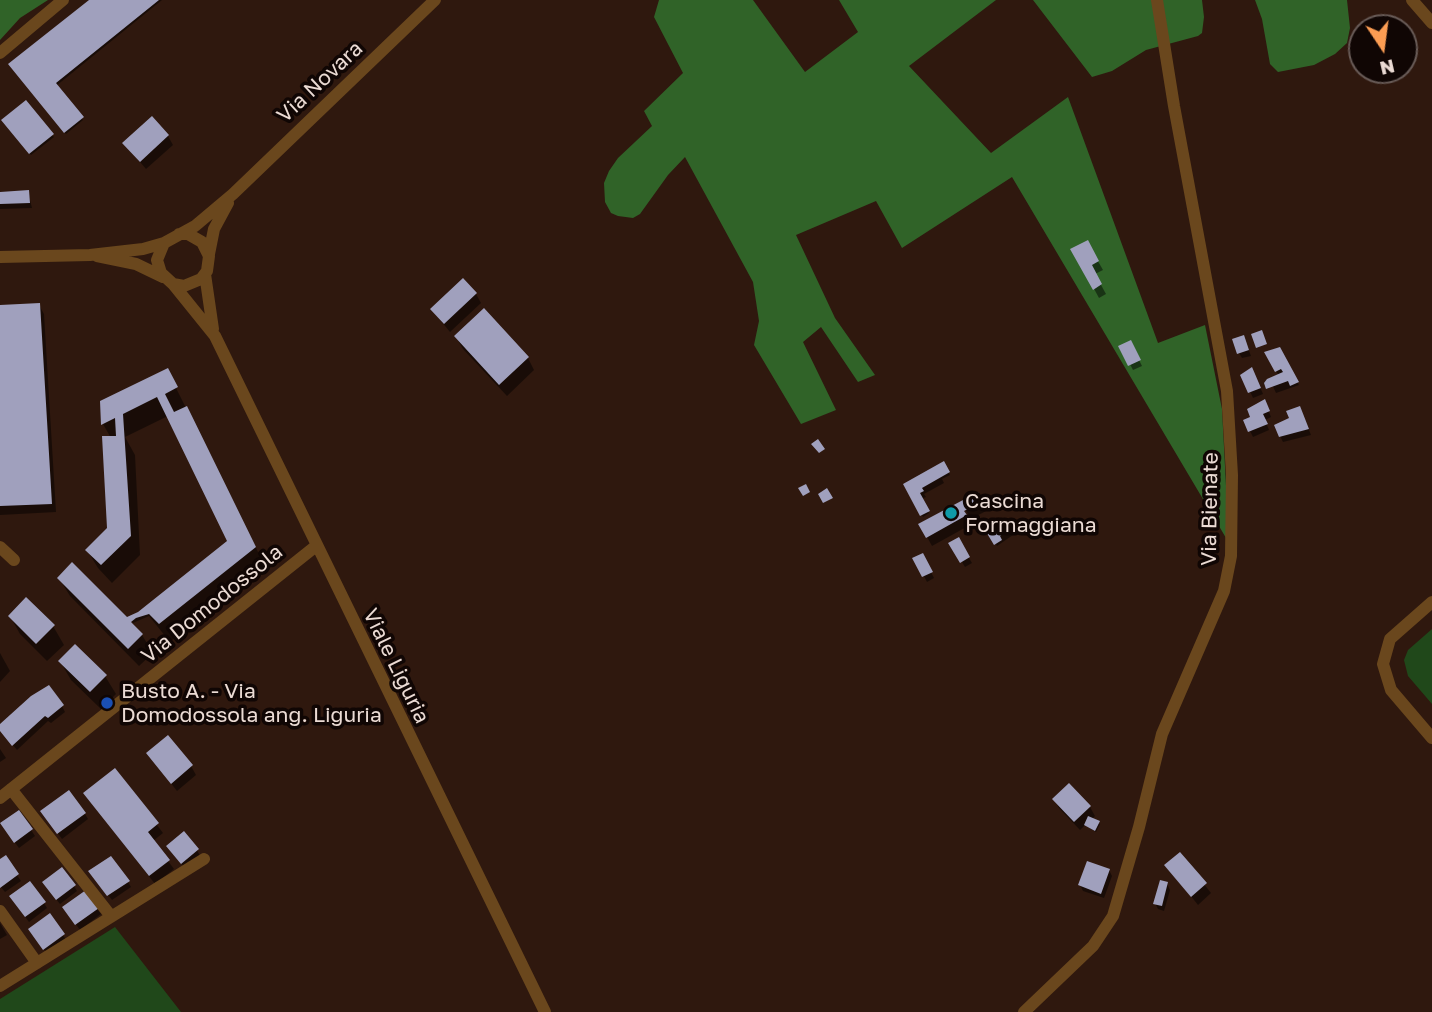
<!DOCTYPE html>
<html>
<head>
<meta charset="utf-8">
<style>
	body { margin:0 }
	#map { position:relative; width:1432px; height:1012px; overflow:hidden; background:#2f180e; font-family:"Golos Text",sans-serif }
	canvas { display:block }
	.north { position:absolute; left:1348px; top:14px; width:70px; height:70px; box-sizing:border-box; background:#100604; border:2px solid #685b57; border-radius:50%; rotate:167deg; font-size:19px; font-weight:700; line-height:28px; text-align:center; color:#ebdbd4 }
	.north::after { content:''; display:block; margin:auto; width:24px; height:32px; background:#fc9d53; clip-path:polygon(50% 0,100% 100%,50% 72%,0 100%) }
</style>
</head>
<body>
<div id="map">
<canvas width="1432" height="1012"></canvas>
<div class="north">N</div>
</div>
<script>
const ctx = document.querySelector('canvas').getContext('2d');
ctx.lineJoin = 'round';
function paint(path, color) {
  ctx.fillStyle = color;
  ctx.fill(path, 'evenodd');
}
function shape(rows) {
  const path = new Path2D();
  for (const r of rows) {
    path.moveTo(r[0], r[1]);
    for (let i = 2; i < r.length; i += 2) path.lineTo(r[i], r[i + 1]);
  }
  return path;
}
function stroke(path, color, width, dash) {
  ctx.strokeStyle = color;
  ctx.lineWidth = width;
  ctx.lineCap = dash ? 'butt' : 'round';
  ctx.setLineDash(dash || []);
  ctx.stroke(path);
}
function write(font, color, halo, rows, align = 'center') {
  ctx.font = font + ' "Golos Text",sans-serif';
  ctx.lineWidth = 7;
  ctx.setLineDash([]);
  ctx.textBaseline = 'middle';
  ctx.strokeStyle = halo;
  ctx.fillStyle = color;
  for (const [text, x, y, turn = 0] of rows) {
    ctx.save();
    ctx.translate(x, y);
    ctx.rotate((+turn || 0) * Math.PI / 180);
    ctx.textAlign = isNaN(turn) ? turn : align;
    if (halo) ctx.strokeText(text, 0, 0);
    ctx.fillText(text, 0, 0);
    ctx.restore();
  }
}
paint(shape([
	[1432,629,1432,704,1408,676,1404,660,1408,650],
	[115,927,181,1012,0,1012,0,999]
]), '#20481a');
paint(shape([
	[0,0,48,0,20,18,0,40],
	[659,0,753,0,805,72,858,32,839,0,996,0,909,66,991,153,1068,97,1158,343,1205,325,1222,409,1229,543,1012,177,902,248,876,201,796,235,835,318,875,375,858,382,821,327,803,342,836,410,801,424,754,345,759,321,753,282,685,157,668,175,640,214,633,218,618,216,611,213,605,202,604,183,609,171,618,158,652,126,644,111,683,73,654,17],
	[1033,0,1202,0,1204,17,1202,33,1198,36,1146,50,1112,71,1092,77],
	[1255,0,1347,0,1350,28,1347,43,1335,54,1314,65,1278,72,1270,64,1262,19]
]), '#306328');
paint(shape([
	[91,0,162,0,56,86,83,120,66,134,11,65],
	[4,123,52,135,54,137,31,155],
	[168,136,173,145,146,169,124,143],
	[28,192,32,208,0,209,0,193],
	[1087,242,1103,270,1095,274,1106,294,1099,298,1073,250],
	[476,294,481,303,450,332,432,310],
	[39,305,44,314,56,512,0,515,0,307],
	[456,337,528,358,534,370,507,396,463,349],
	[1130,342,1142,366,1133,370,1121,347],
	[1246,343,1251,356,1242,358,1239,353],
	[1279,349,1299,385,1276,393,1270,380,1279,376,1266,353],
	[167,370,265,566,170,642,149,616,133,623,129,617,144,610,229,541,168,416,125,437,135,455,140,555,112,583,98,568,87,550,109,528,111,438,103,424,102,402],
	[1255,375,1263,394,1253,398,1243,376],
	[1267,407,1271,417,1265,420,1269,430,1253,437,1245,421],
	[1305,420,1311,435,1283,442,1280,436],
	[943,464,950,475,942,479,944,483,924,494,926,497,921,499,929,513,923,517,906,484],
	[977,495,986,511,971,519,962,504,959,506,970,525,932,546,920,524],
	[1005,520,1013,535,997,546,987,530],
	[958,540,972,563,965,567,951,544],
	[922,555,934,578,927,582,915,559],
	[59,578,142,635,153,653,139,666,70,596],
	[10,616,53,626,64,645,47,661,20,634],
	[0,653,10,671,0,682],
	[60,661,105,676,116,694,101,709,71,680],
	[62,706,65,712,51,723,48,721,17,750,0,729],
	[0,749,6,758,0,762],
	[148,754,191,766,196,775,177,791],
	[115,770,163,833,153,841,174,869,155,884,85,794],
	[1069,785,1090,807,1095,816,1092,819,1100,824,1096,832,1085,825,1080,830,1059,808,1054,799],
	[19,812,35,836,19,848,5,829],
	[85,814,88,819,62,839,46,817],
	[197,850,200,856,185,868,171,852],
	[1180,854,1211,893,1198,905,1167,866],
	[5,858,21,881,5,892,0,886,0,861],
	[1109,870,1112,876,1104,898,1083,891,1080,885],
	[94,877,128,882,131,887,112,900],
	[1167,884,1170,890,1164,911,1158,909,1155,903],
	[74,886,77,891,60,904,47,888],
	[85,892,101,914,80,930,68,913],
	[14,902,44,903,47,908,29,922],
	[50,916,67,941,47,954,34,934],
	[0,923,7,935,0,939]
]), '#0007');
paint(shape([
	[89,0,159,0,56,83,84,117,64,133,8,64],
	[26,100,54,134,29,154,1,120],
	[152,116,169,135,140,162,122,143],
	[29,190,30,203,0,204,0,192],
	[1088,240,1099,261,1092,265,1102,284,1093,290,1070,249],
	[463,278,477,293,444,324,430,309],
	[40,303,52,504,0,506,0,305],
	[484,308,529,357,499,385,454,336],
	[1262,330,1267,344,1256,348,1251,334],
	[1244,335,1249,350,1237,354,1232,339],
	[1131,340,1141,360,1128,366,1118,346],
	[1280,347,1299,382,1290,386,1288,381,1266,389,1264,383,1267,379,1283,372,1281,369,1275,372,1264,352],
	[1252,367,1261,388,1248,393,1240,375],
	[168,368,178,387,165,394,174,412,187,406,256,547,159,624,149,614,136,618,131,622,143,634,128,649,57,578,72,562,127,617,138,612,227,541,157,397,123,414,131,536,101,565,85,550,107,528,102,436,116,436,115,418,101,425,100,401],
	[1265,399,1270,411,1263,414,1268,424,1248,432,1243,420,1250,417,1247,409],
	[1300,406,1309,429,1279,437,1274,425,1289,418,1286,411],
	[818,439,825,449,819,453,811,444],
	[944,461,950,472,922,488,924,491,920,493,930,511,920,516,903,484],
	[806,484,810,492,803,496,798,488],
	[827,488,833,498,823,503,818,494],
	[978,492,983,501,964,511,967,515,926,538,918,524],
	[1005,518,1012,528,1000,536,1002,540,994,545,985,530],
	[959,537,970,557,960,563,948,543],
	[923,553,933,572,922,577,912,558],
	[26,597,55,625,36,644,8,616],
	[75,644,107,675,90,692,58,661],
	[49,685,64,705,48,718,45,716,12,746,0,731,0,724,31,696],
	[168,735,193,765,171,784,146,753],
	[115,768,159,823,148,832,170,860,149,876,83,793],
	[1069,783,1091,806,1074,822,1052,799],
	[69,790,86,813,57,834,40,811],
	[19,810,33,829,14,843,0,823],
	[1088,816,1100,821,1095,831,1084,825],
	[184,831,199,849,181,864,166,846],
	[1180,852,1207,883,1191,897,1164,865],
	[6,855,19,874,0,888,0,859],
	[111,856,130,881,107,896,88,871],
	[1087,861,1110,869,1101,894,1078,885],
	[62,867,76,885,56,900,42,882],
	[1160,880,1168,882,1162,906,1153,904],
	[30,881,46,902,25,917,9,896],
	[86,890,99,908,75,925,62,907],
	[50,913,65,934,43,950,28,929]
]), '#a0a0bd');
stroke(shape([
	[1412,0,1432,23],
	[0,53,63,0],
	[179,234,188,234,202,242,209,256,207,271,201,279,184,286,173,284,161,273,157,260,164,243,195,226,233,194,435,0],
	[209,254,214,229,228,203],
	[97,256,136,264,163,277],
	[0,257,90,255,143,249,164,243],
	[205,274,213,329],
	[173,284,215,336,545,1012],
	[0,547,14,560],
	[1432,602,1390,639,1383,664,1391,690,1432,738],
	[11,789,110,915],
	[0,798,316,546],
	[0,911,37,963],
	[0,986,204,859],
	[1024,1012,1093,946,1113,916,1139,827,1162,734,1224,591,1231,556,1232,475,1227,391,1174,106,1157,0]
]), '#6a471d', 12);
for (const [x, y, r, color] of [
	[951,513,7,"#0f9aa8"],
	[107,703,7,"#1a4fb4"]
]) {
  const dot = new Path2D();
  dot.arc(x, y, r, 0, 2 * Math.PI);
  ctx.fillStyle = color;
  ctx.fill(dot);
  stroke(dot, '#100604', 2.5);
}
write('21px', '#ebdbd4', '#100604', [
	["Via Novara",320,82,-43],
	["Via Bienate",1210,509,-89],
	["Via Domodossola",212,604,-39],
	["Viale Liguria",396,666,64]
]);
write('21px', '#ebdbd4', '#100604', [
	["Cascina",965,501],
	["Formaggiana",965,525],
	["Busto A. - Via",121,691],
	["Domodossola ang. Liguria",121,715]
], 'left');
</script>
</body>
</html>
